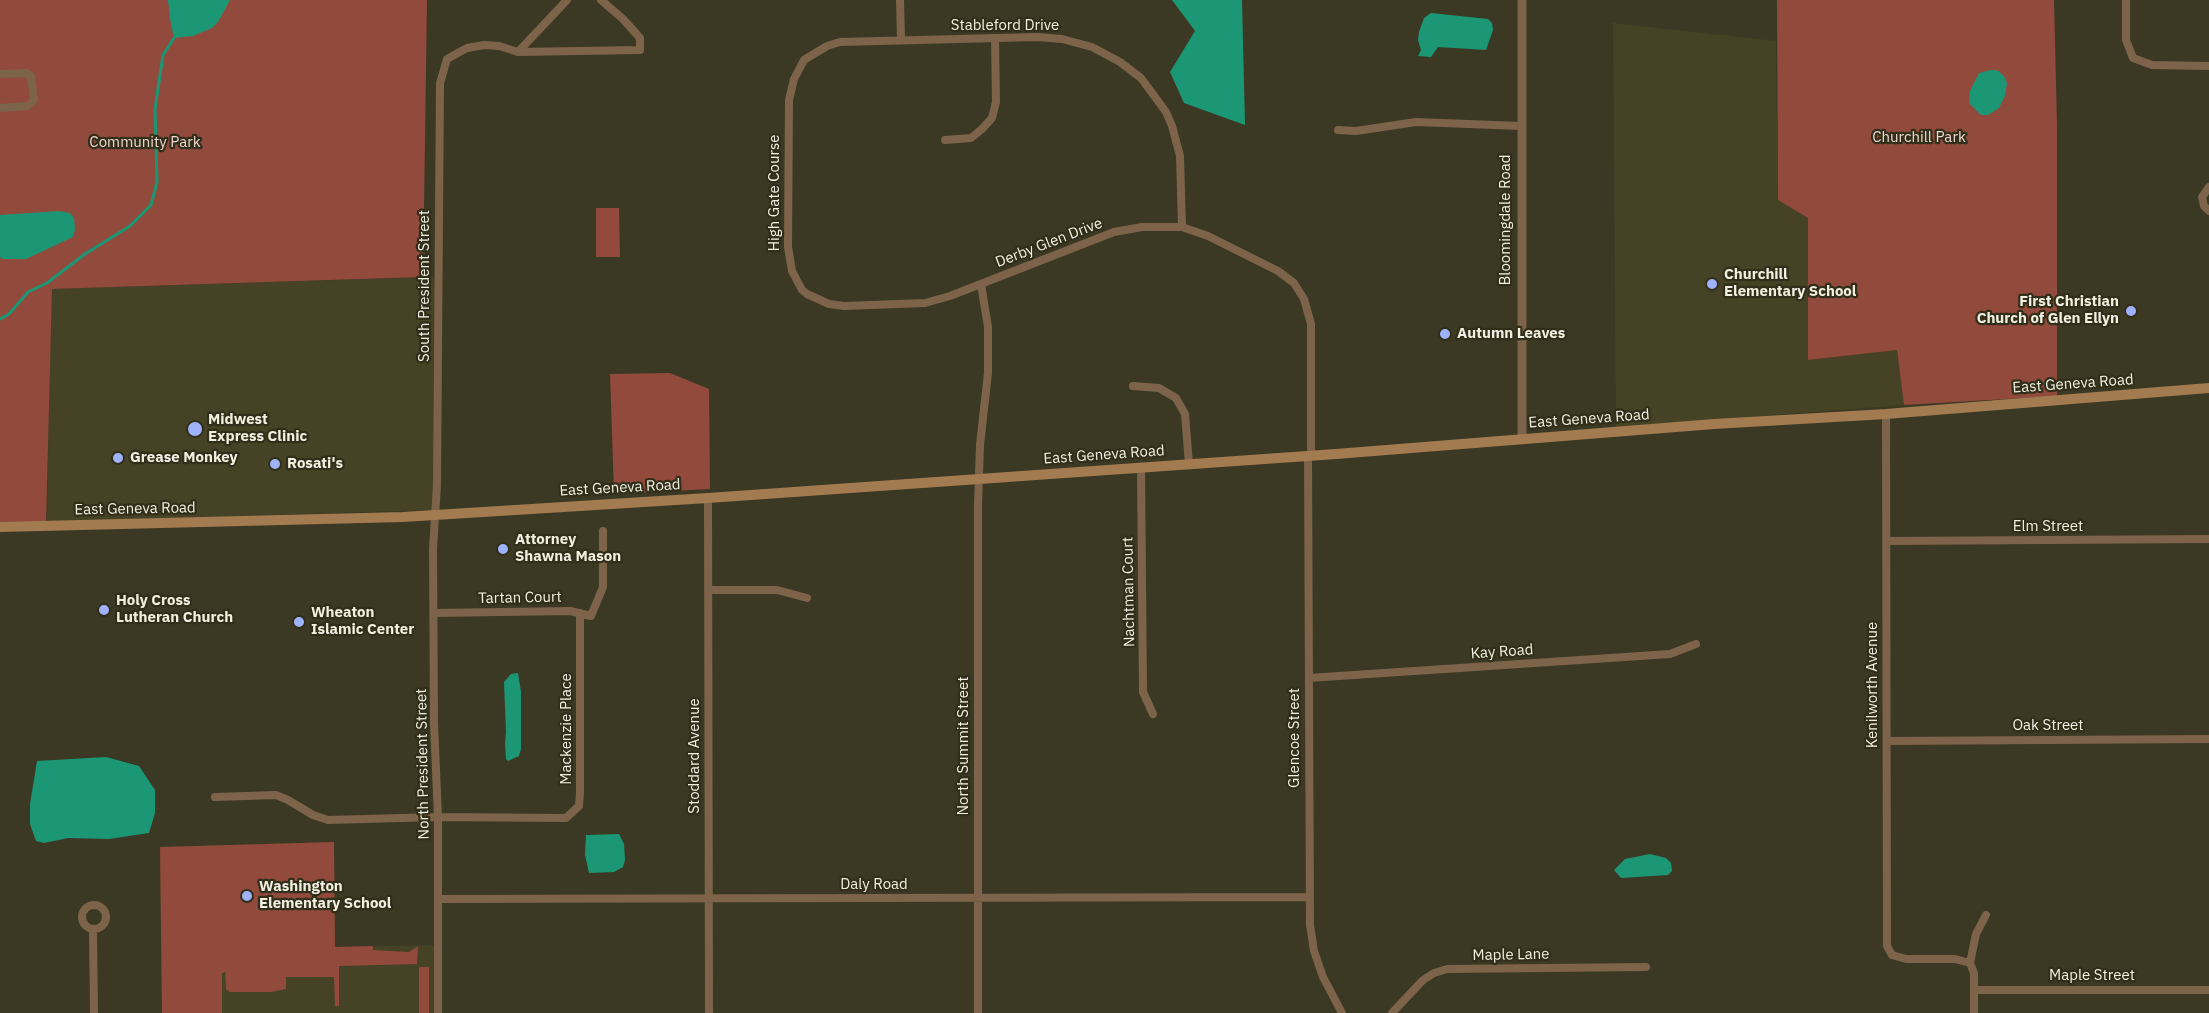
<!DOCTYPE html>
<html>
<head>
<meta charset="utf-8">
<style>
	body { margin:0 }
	canvas { display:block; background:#3b3823 }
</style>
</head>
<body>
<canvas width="2209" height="1013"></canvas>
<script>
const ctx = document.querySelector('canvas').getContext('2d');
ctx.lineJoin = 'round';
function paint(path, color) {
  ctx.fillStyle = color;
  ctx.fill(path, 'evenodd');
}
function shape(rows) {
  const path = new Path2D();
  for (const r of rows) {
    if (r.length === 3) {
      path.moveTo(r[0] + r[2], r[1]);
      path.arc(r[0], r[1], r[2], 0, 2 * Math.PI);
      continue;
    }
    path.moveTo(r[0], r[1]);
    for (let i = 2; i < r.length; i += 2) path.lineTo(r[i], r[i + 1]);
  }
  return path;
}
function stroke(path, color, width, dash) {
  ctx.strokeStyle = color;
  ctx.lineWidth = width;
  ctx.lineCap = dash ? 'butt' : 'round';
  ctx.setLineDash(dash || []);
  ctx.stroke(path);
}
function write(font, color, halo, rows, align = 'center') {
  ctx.font = font + ' "IBM Plex Sans",sans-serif';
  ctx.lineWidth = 4.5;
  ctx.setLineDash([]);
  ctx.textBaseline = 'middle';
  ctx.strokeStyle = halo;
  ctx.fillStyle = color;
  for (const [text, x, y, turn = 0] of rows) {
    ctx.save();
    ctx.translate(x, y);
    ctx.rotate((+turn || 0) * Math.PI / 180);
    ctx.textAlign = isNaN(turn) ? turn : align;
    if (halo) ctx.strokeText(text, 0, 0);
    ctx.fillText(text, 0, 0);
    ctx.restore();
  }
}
paint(shape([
	[1613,23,1776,41,1778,200,1808,218,1808,360,1897,350,1904,405,1616,427],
	[434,277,433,510,47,522,51,289],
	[334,842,335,947,435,945,434,1013,162,1013,160,847]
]), '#464225');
paint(shape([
	[0,0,427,0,423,277,52,289,46,526,0,527],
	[1777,0,2054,0,2057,125,2057,396,1904,405,1897,350,1808,360,1808,218,1778,200],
	[596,208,619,208,620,257,596,257],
	[670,373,709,389,710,489,614,494,610,374],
	[334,842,335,947,373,946,373,950,409,952,418,946,417,964,339,966,339,1006,335,1006,334,977,286,977,286,989,271,992,230,992,226,989,225,972,222,973,222,1013,162,1013,160,847],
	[419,967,429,967,429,1013,419,1013]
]), '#914a3b');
paint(shape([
	[168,0,230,0,218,22,212,28,193,36,174,38,170,19],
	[1172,0,1242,0,1245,125,1184,103,1170,72,1195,31],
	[1431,13,1488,19,1492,23,1493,30,1486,50,1438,47,1431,57,1418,56,1421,50,1418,40,1419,32,1424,18],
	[1991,70,1997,70,2004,76,2007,83,2005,96,1999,108,1988,115,1981,115,1969,103,1970,91,1979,73],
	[59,211,70,213,74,218,75,229,73,237,26,259,2,259,0,257,0,215],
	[518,673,521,692,521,749,519,756,508,761,506,759,505,744,506,732,504,682,511,674],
	[106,757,139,766,155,790,155,813,149,833,109,839,68,838,44,843,36,841,30,824,30,804,37,761],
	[619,834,624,844,625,860,623,867,614,872,589,873,585,855,586,835],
	[1650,854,1666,858,1671,863,1672,871,1668,875,1621,878,1614,870,1625,859]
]), '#1c9776');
stroke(shape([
	[0,319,9,314,28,292,47,283,85,254,130,226,151,205,157,182,155,109,163,55,174,38]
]), '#1c9776', 3);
stroke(shape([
	[900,0,901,40],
	[2126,0,2126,40,2133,58,2152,65,2209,66],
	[518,52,567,0],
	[0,74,27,73,31,76,34,99,32,103,27,106,0,108],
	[1338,130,1356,131,1416,122,1521,126],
	[945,140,971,138,982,129,992,118,996,102,995,38],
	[2209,187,2202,197,2204,206,2209,211],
	[1182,227,1180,156,1172,126,1166,112,1141,78,1120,62,1092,47,1062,39,1037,37,840,42,827,46,804,60,794,79,789,100,788,247,792,271,802,290,807,294,829,304,844,306,925,303,950,296,1114,232,1142,227,1182,227,1208,236,1278,271,1294,283,1304,299,1311,324,1311,455],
	[1133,386,1159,388,1176,398,1185,414,1189,464],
	[1886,414,1887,946,1892,955,1906,959,1955,959,1970,963],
	[1308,455,1310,925,1314,951,1323,977,1342,1013],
	[1141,467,1143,692,1153,714],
	[708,498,709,1013],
	[1887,541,2209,539],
	[708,590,777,590,807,598],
	[434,613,570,611,591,616,603,587,603,531],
	[1309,678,1670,654,1696,644],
	[1887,741,2209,739],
	[215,797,276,795,288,800,313,815,328,820,438,817,566,818,579,806,580,793,580,613],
	[438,899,1309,897],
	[94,917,12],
	[93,929,94,1013],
	[1970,963,1974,973,1974,1013],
	[1970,963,1976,934,1986,915],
	[1974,990,2209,990],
	[438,1013,438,817,434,723,433,549,437,485,440,83,447,59,467,48,484,45,499,46,518,52,640,50,640,38,623,19,601,0],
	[978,1013,978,505,980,445,988,373,988,327,981,284],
	[1392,1013,1423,980,1434,973,1447,969,1646,967]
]), '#7d6349', 8);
stroke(shape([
	[1522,439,1522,0]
]), '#7d6349', 9);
stroke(shape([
	[0,527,403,517,708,498,1336,454,1714,424,1886,414,2209,388]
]), '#a37b50', 10);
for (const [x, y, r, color] of [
	[1712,284,6,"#9fb3fd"],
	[2131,311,6,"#9fb3fd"],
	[1445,334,6,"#9fb3fd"],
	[195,429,8,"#9fb3fd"],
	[118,458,6,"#9fb3fd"],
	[275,464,6,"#9fb3fd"],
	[503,549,6,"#9fb3fd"],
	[104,610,6,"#9fb3fd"],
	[299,622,6,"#9fb3fd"],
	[247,896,6,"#9fb3fd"]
]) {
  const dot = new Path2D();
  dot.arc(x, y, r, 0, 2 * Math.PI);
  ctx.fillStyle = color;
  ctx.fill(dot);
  stroke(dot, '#312e19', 2);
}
write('15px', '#f2f0e3', '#312e19', [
	["Stableford Drive",1005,26],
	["High Gate Course",775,193,-90],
	["Bloomingdale Road",1506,220,-90],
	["Derby Glen Drive",1049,243,-21],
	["South President Street",425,286,-90],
	["East Geneva Road",2073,384,-4],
	["East Geneva Road",1589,419,-4],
	["East Geneva Road",1104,455,-4],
	["East Geneva Road",620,488,-3],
	["East Geneva Road",135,509,-1],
	["Elm Street",2048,527],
	["Nachtman Court",1129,592,-91],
	["Tartan Court",520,598,-1],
	["Kay Road",1502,652,-4],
	["Kenilworth Avenue",1873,685,-90],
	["Oak Street",2048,726],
	["Mackenzie Place",567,729,-90],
	["Glencoe Street",1295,738,-90],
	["North Summit Street",964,746,-90],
	["Stoddard Avenue",695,756,-90],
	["North President Street",423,764,-91],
	["Daly Road",874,885],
	["Maple Lane",1511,955,-1],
	["Maple Street",2092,976]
]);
write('15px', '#efd6d0', '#312e19', [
	["Churchill Park",1919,138],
	["Community Park",145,143]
]);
write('bold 15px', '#f2f0e3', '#312e19', [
	["Churchill",1724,275],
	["Elementary School",1724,292],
	["First Christian",2119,302,"right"],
	["Church of Glen Ellyn",2119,319,"right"],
	["Autumn Leaves",1457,334],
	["Midwest",208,420],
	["Express Clinic",208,437],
	["Grease Monkey",130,458],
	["Rosati's",287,464],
	["Attorney",515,540],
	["Shawna Mason",515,557],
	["Holy Cross",116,601],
	["Lutheran Church",116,618],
	["Wheaton",311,613],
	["Islamic Center",311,630],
	["Washington",259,887],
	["Elementary School",259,904]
], 'left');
</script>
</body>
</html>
